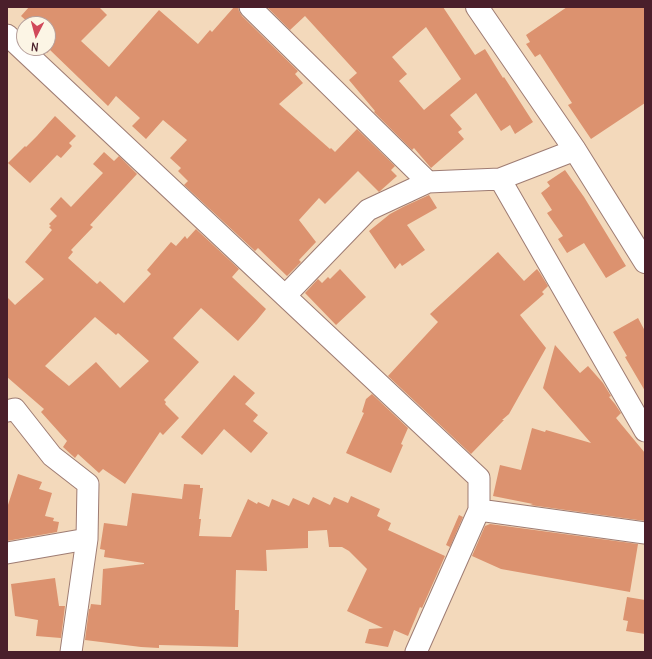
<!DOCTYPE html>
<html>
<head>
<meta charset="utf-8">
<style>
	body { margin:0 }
	#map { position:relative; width:652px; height:659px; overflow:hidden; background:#f3d9bb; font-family:Delius,sans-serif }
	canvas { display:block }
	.frame { position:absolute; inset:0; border:8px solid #4a1f2b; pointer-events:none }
	.north { position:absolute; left:16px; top:16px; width:40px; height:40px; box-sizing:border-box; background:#fcf5e5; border:1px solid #b59f9b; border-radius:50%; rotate:186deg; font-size:11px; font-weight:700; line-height:16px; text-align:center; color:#4a1f2b }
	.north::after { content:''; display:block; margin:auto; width:14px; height:18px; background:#d1495b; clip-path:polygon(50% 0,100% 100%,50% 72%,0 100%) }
</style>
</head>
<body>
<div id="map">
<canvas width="652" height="659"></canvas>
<div class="frame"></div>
<div class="north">N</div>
</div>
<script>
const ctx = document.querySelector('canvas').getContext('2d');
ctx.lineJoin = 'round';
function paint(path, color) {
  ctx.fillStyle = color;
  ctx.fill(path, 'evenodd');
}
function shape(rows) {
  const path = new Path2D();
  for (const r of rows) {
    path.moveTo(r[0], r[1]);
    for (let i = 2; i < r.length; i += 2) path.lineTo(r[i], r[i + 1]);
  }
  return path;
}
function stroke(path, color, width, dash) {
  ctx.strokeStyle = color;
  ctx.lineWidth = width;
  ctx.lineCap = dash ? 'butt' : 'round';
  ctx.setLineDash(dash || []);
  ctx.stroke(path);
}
paint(shape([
	[29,7,99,7,107,15,81,41,109,67,159,10,198,44,210,30,212,32,234,7,238,7,239,11,242,16,298,71,295,74,303,83,279,104,330,149,331,148,335,152,357,129,395,166,391,170,397,176,379,192,358,171,325,204,319,198,299,220,316,242,299,260,301,262,287,276,258,248,255,251,184,185,188,181,178,171,181,168,170,158,187,140,163,120,146,139,132,126,140,118,116,96,108,106,50,50,47,53,41,48,48,48,48,24,30,24,21,16],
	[267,7,443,7,475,55,485,49,503,78,504,77,533,122,515,134,510,125,501,131,476,93,450,115,462,129,458,132,464,139,431,168,414,148,412,150,374,112,375,111,349,80,357,73,305,16,290,30],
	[426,27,461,79,424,110,399,81,407,74,392,57],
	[567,7,645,7,645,103,591,139,568,105,572,103,540,54,535,57,526,44,530,42,526,35],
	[55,116,76,136,69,143,72,146,61,158,57,155,30,183,8,163,25,146,26,147,37,136],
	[104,152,114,161,119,156,137,174,90,225,93,227,71,250,73,252,68,258,97,284,100,281,124,303,151,274,147,270,171,242,176,246,185,236,187,239,196,229,239,269,232,277,266,309,257,320,238,341,201,308,173,338,199,362,164,400,166,402,165,404,179,418,163,435,160,432,125,484,103,469,99,473,78,454,75,458,63,447,67,441,41,412,44,409,7,377,7,297,15,305,44,279,25,262,52,230,49,227,51,226,49,224,57,216,50,209,61,197,71,207,103,173,93,164],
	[95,317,116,335,118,333,149,361,120,388,96,362,69,386,45,366],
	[565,170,584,197,626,266,606,278,584,243,567,253,558,239,563,236,547,213,552,210,541,193,550,186,547,182],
	[429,195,437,208,407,225,425,250,402,266,400,263,395,269,369,231,390,214,403,207],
	[498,252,524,281,537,269,540,273,548,286,542,292,544,294,520,315,546,348,509,414,502,420,504,420,471,454,388,376,438,322,430,314],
	[340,269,366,297,336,325,305,293,318,279,322,283,328,277,330,279],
	[638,318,645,331,645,391,625,357,627,356,613,332],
	[555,345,580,373,588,366,603,383,611,396,609,397,615,404,621,413,616,418,645,453,645,521,530,505,533,504,493,496,500,465,521,470,532,428,545,432,546,430,591,443,543,388],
	[234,375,255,393,245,404,258,415,253,421,268,433,251,453,224,429,202,455,181,437],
	[372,394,408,428,401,444,403,445,391,473,346,453,364,413,362,412,366,399],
	[18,474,42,482,39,489,52,493,45,516,54,518,53,521,59,522,57,532,7,541,7,508],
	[184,484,200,485,200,488,203,488,199,519,201,519,199,536,231,537,248,499,257,504,258,502,269,507,272,499,289,506,293,498,309,505,313,497,330,505,334,497,348,503,351,496,380,509,377,516,391,523,388,530,445,556,422,608,420,607,408,636,394,630,388,647,365,643,369,629,383,628,347,611,367,569,349,551,342,547,329,547,327,530,308,531,308,548,266,550,267,571,236,570,235,610,239,610,238,647,159,645,159,648,141,647,85,640,89,609,90,609,91,604,101,605,103,569,144,564,144,563,104,557,105,550,100,549,104,523,127,526,132,493,182,499],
	[459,515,463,517,450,547,446,545],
	[490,524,638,544,630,592,501,569,472,556,485,526],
	[55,578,59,606,65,606,61,638,36,636,38,620,15,616,11,584],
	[627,597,645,600,645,634,626,631,628,621,623,620]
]), '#dc926f');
const street = shape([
	[250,7,428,182],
	[7,35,479,478,479,510],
	[500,179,645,431],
	[285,296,368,210,428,182,500,179,575,150],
	[7,411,15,409,52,456,88,484,87,539,71,652],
	[7,553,87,539],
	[416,652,479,510,645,533]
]);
const secondary = shape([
	[477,7,575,150,645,262]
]);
stroke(street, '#9e7c73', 23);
stroke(secondary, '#9e7c73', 24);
stroke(street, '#fff', 21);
stroke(secondary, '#fff', 22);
</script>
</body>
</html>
